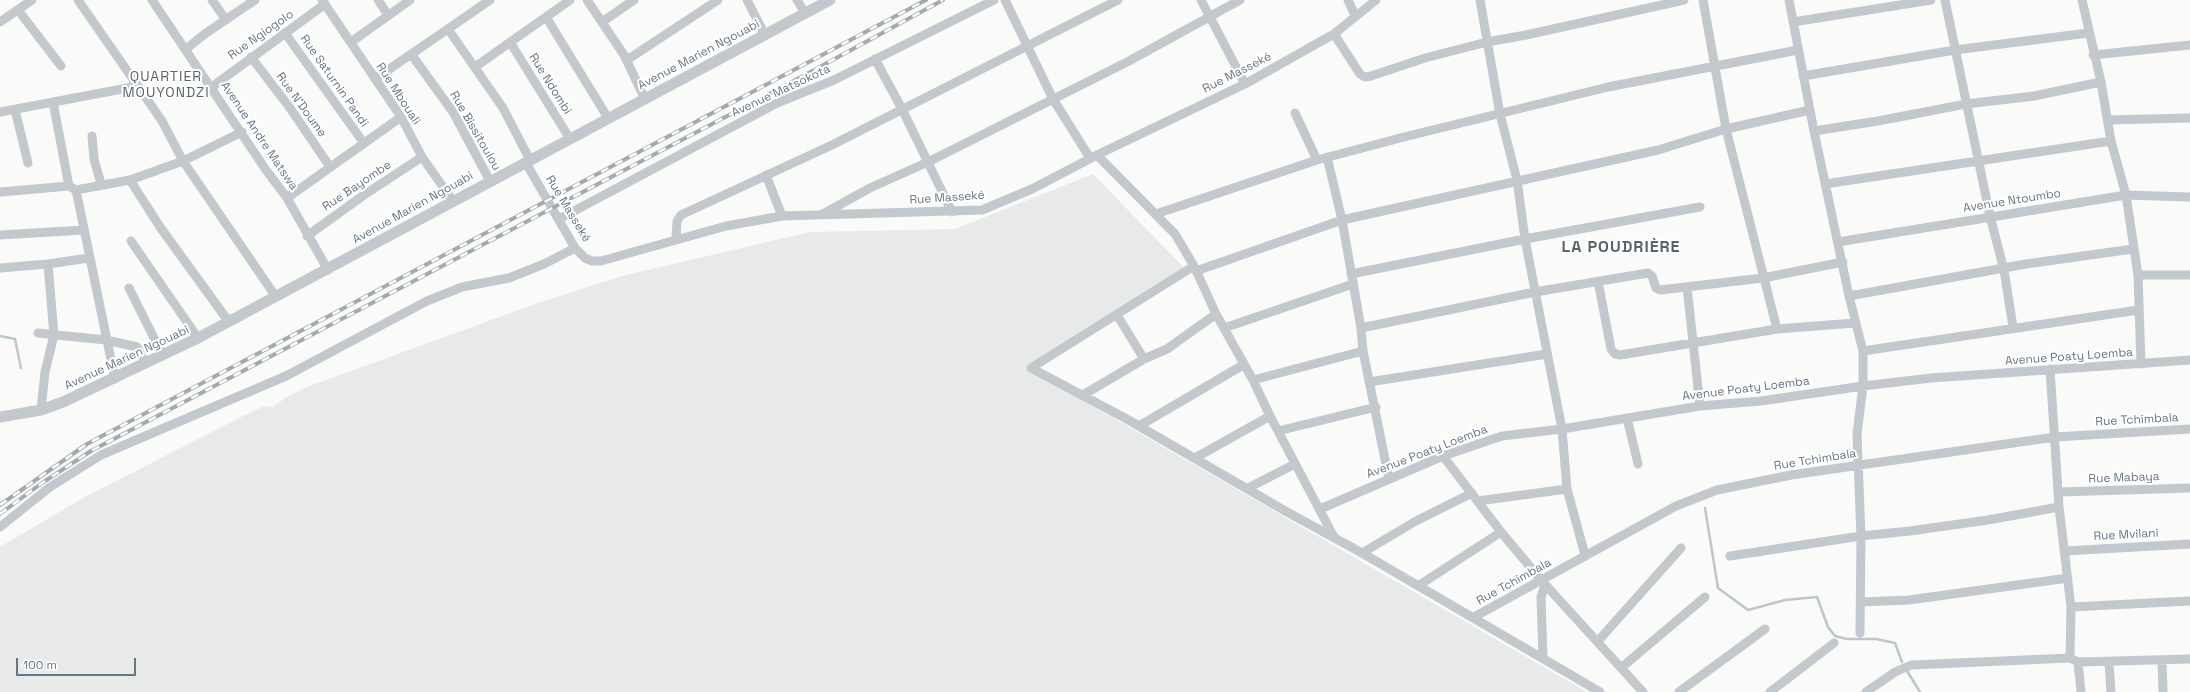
<!DOCTYPE html>
<html>
<head>
<meta charset="utf-8">
<style>
	body { margin:0 }
	#map { position:relative; width:2190px; height:692px; overflow:hidden; background:#fafaf8; font-family:"Space Grotesk",sans-serif }
	canvas { display:block }
	.scale { position:absolute; left:16px; top:658px; width:120px; height:18px; box-sizing:border-box; border:2px solid #657683; border-top:0; padding-left:5px; font-size:12px; line-height:14px; white-space:nowrap; color:#657683; -webkit-text-stroke:3px #fff; paint-order:stroke }
</style>
</head>
<body>
<div id="map">
<canvas width="2190" height="692"></canvas>
<div class="scale">100 m</div>
</div>
<script>
const ctx = document.querySelector('canvas').getContext('2d');
ctx.lineJoin = 'round';
function paint(path, color) {
  ctx.fillStyle = color;
  ctx.fill(path, 'evenodd');
}
function shape(rows) {
  const path = new Path2D();
  for (const r of rows) {
    path.moveTo(r[0], r[1]);
    for (let i = 2; i < r.length; i += 2) path.lineTo(r[i], r[i + 1]);
  }
  return path;
}
function stroke(path, color, width, dash) {
  ctx.strokeStyle = color;
  ctx.lineWidth = width;
  ctx.lineCap = dash ? 'butt' : 'round';
  ctx.setLineDash(dash || []);
  ctx.stroke(path);
}
function write(font, color, halo, rows, align = 'center') {
  ctx.font = font + ' "Space Grotesk",sans-serif';
  ctx.lineWidth = 4;
  ctx.setLineDash([]);
  ctx.textBaseline = 'middle';
  ctx.strokeStyle = halo;
  ctx.fillStyle = color;
  for (const [text, x, y, turn = 0] of rows) {
    ctx.save();
    ctx.translate(x, y);
    ctx.rotate((+turn || 0) * Math.PI / 180);
    ctx.textAlign = isNaN(turn) ? turn : align;
    if (halo) ctx.strokeText(text, 0, 0);
    ctx.fillText(text, 0, 0);
    ctx.restore();
  }
}
paint(shape([
	[1093,174,1186,270,1027,368,1587,692,0,692,0,547,83,498,243,416,264,406,273,407,288,396,307,387,538,303,622,276,810,232,955,229]
]), '#e8e9e9');
stroke(shape([
	[0,336,15,339,21,368],
	[1705,508,1718,588,1748,610,1785,600,1817,597,1828,627,1835,636,1847,639,1876,639,1895,643,1902,662],
	[1907,671,1920,692]
]), '#bbc7cb', 2.5);
stroke(shape([
	[78,0,162,121,183,161,276,297],
	[152,0,266,170,287,198,328,270],
	[212,0,226,20],
	[322,0,401,117,422,157,453,201],
	[378,0,388,15],
	[587,0,624,55,645,99],
	[747,0,765,35],
	[797,0,805,13],
	[1005,0,1053,99,1090,158],
	[1201,0,1245,84],
	[1348,0,1355,15],
	[1480,0,1500,114,1517,180,1525,239,1562,429,1567,489,1585,555],
	[1703,0,1726,129,1777,329],
	[1789,0,1814,131,1849,296,1863,351,1863,386,1857,434,1861,536,1860,633],
	[1945,0,1990,216,2004,270,2013,327],
	[2082,0,2101,82,2111,141,2126,195,2138,275,2141,364],
	[18,10,61,66],
	[546,17,608,118],
	[0,22,32,0],
	[602,22,634,0],
	[1793,22,1931,0],
	[448,29,503,108,530,160],
	[285,33,363,142],
	[1334,34,1360,74,1365,77,1371,76,1425,58,1487,42,1526,35,1684,0],
	[351,42,410,0],
	[510,42,570,139],
	[186,49,206,33,255,0],
	[411,54,453,112,490,181],
	[2093,55,2190,45],
	[251,57,290,108,330,167],
	[875,59,902,109,952,212],
	[627,60,718,0],
	[475,67,570,0],
	[1803,76,1955,50,2088,33],
	[375,79,490,0],
	[212,87,325,4],
	[53,102,69,186],
	[15,110,28,163],
	[0,112,138,86],
	[1295,113,1317,160],
	[2108,120,2190,118],
	[1814,131,1878,121,1966,104,2034,96,2101,82],
	[92,136,94,159,101,184],
	[1097,155,1175,234,1194,266,1216,314,1253,380,1270,416,1334,537],
	[1327,157,1342,220,1361,328,1363,351,1389,479],
	[526,163,575,248,585,258,592,261,601,261,726,226,782,216,982,210,1032,189,1097,155,1245,84,1334,34,1376,0],
	[766,175,782,216],
	[130,180,160,227,229,322],
	[1825,184,2111,141],
	[76,190,115,379],
	[0,192,69,186,76,190,130,180,183,161,242,132],
	[287,198,401,117],
	[1156,214,1317,160,1404,137,1608,87,1798,50],
	[821,215,870,188,928,162,1129,61,1240,0],
	[559,219,777,103,834,80,994,0],
	[0,235,84,230],
	[307,236,364,195,422,157],
	[676,239,677,221,681,215,834,144,1118,0],
	[131,241,198,338],
	[1838,242,2126,195,2190,197],
	[1194,266,1031,368,1125,418,1287,512,1362,553,1600,692],
	[0,268,48,264,89,258],
	[1196,271,1342,220,1658,150,1726,129,1810,110],
	[1351,274,1525,239,1700,207],
	[2138,275,2190,275],
	[1598,281,1611,349,1615,354,1620,355,1777,329,1855,323],
	[1687,287,1700,406],
	[129,288,163,356],
	[1849,296,2026,264,2133,249],
	[1117,315,1144,359],
	[1224,328,1353,284],
	[1361,328,1535,292,1648,273,1652,276,1656,288,1660,290,1763,278,1843,262],
	[38,333,106,340,137,347,146,364],
	[1863,351,2138,310],
	[2050,369,2059,507,2071,607,2070,658,2078,662,2081,692],
	[1253,380,1363,351],
	[1369,382,1547,354],
	[1083,395,1144,359,1167,349,1216,314],
	[41,410,45,372,54,335,48,264],
	[1627,418,1638,464],
	[1139,426,1243,365],
	[1278,431,1376,407],
	[1443,456,1501,532,1542,581,1643,692],
	[1195,458,1270,416],
	[1248,488,1295,464],
	[2059,492,2190,488],
	[1478,501,1567,489],
	[1320,509,1443,456,1502,436,1562,429,1700,406,1761,401,1863,386,1931,378,2190,360],
	[0,527,50,487,101,455,286,376,427,301,462,287,509,278,544,264,575,248],
	[2064,551,2190,544],
	[1362,553,1416,521,1472,493],
	[1730,556,1861,536,1910,531,1988,520,2059,507],
	[1418,586,1501,532],
	[1861,602,1909,600,2068,578],
	[2071,607,2190,601],
	[1474,617,1676,506,1717,490,1791,475,2055,437,2190,429],
	[1598,641,1681,548],
	[1543,658,1541,597,1545,585],
	[2162,660,2163,692],
	[2078,662,2190,659],
	[2109,663,2111,692],
	[1621,668,1705,597],
	[1679,692,1765,629],
	[1770,692,1834,643],
	[1866,692,1895,672,1911,665,2070,658]
]), '#c3c8cc', 9);
stroke(shape([
	[0,417,41,410,63,402,198,338,830,0]
]), '#c3c8cc', 11);
const rail = shape([
	[0,505,87,444,926,0],
	[0,514,42,483,91,451,805,75,943,0]
]);
stroke(rail, '#a2aab0', 4);
stroke(rail, '#fff', 2.5, [8]);
write('12px', '#657683', '#fff', [
	["Rue Ngiogolo",261,35,-35],
	["Avenue Marien Ngouabi",699,55,-28],
	["Rue Masseké",1237,73,-27],
	["Rue Saturnin Pandi",334,81,55],
	["Rue Ndombi",550,84,58],
	["Avenue Matsokota",781,91,-25],
	["Rue Mbouali",398,94,57],
	["Rue N'Doume",301,105,54],
	["Rue Bissitoulou",475,131,60],
	["Avenue Andre Matswa",259,136,56],
	["Rue Bayombe",357,186,-34],
	["Rue Masseké",947,198,-4],
	["Avenue Ntoumbo",2012,201,-9],
	["Avenue Marien Ngouabi",413,208,-29],
	["Rue Masseké",568,209,59],
	["Avenue Poaty Loemba",2069,357,-4],
	["Avenue Marien Ngouabi",127,358,-25],
	["Avenue Poaty Loemba",1746,389,-7],
	["Rue Tchimbala",2137,420,-3],
	["Avenue Poaty Loemba",1427,452,-21],
	["Rue Tchimbala",1815,460,-9],
	["Rue Mabaya",2124,478,-2],
	["Rue Mvilani",2126,535,-3],
	["Rue Tchimbala",1514,582,-29]
]);
ctx.letterSpacing = '1px';
write('14px', '#57646e', '#fff', [
	["QUARTIER",166,77],
	["MOUYONDZI",166,93]
]);
ctx.letterSpacing = '0px';
ctx.letterSpacing = '1px';
write('bold 16px', '#57646e', '#fff', [
	["LA POUDRIÈRE",1621,248]
]);
ctx.letterSpacing = '0px';
</script>
</body>
</html>
